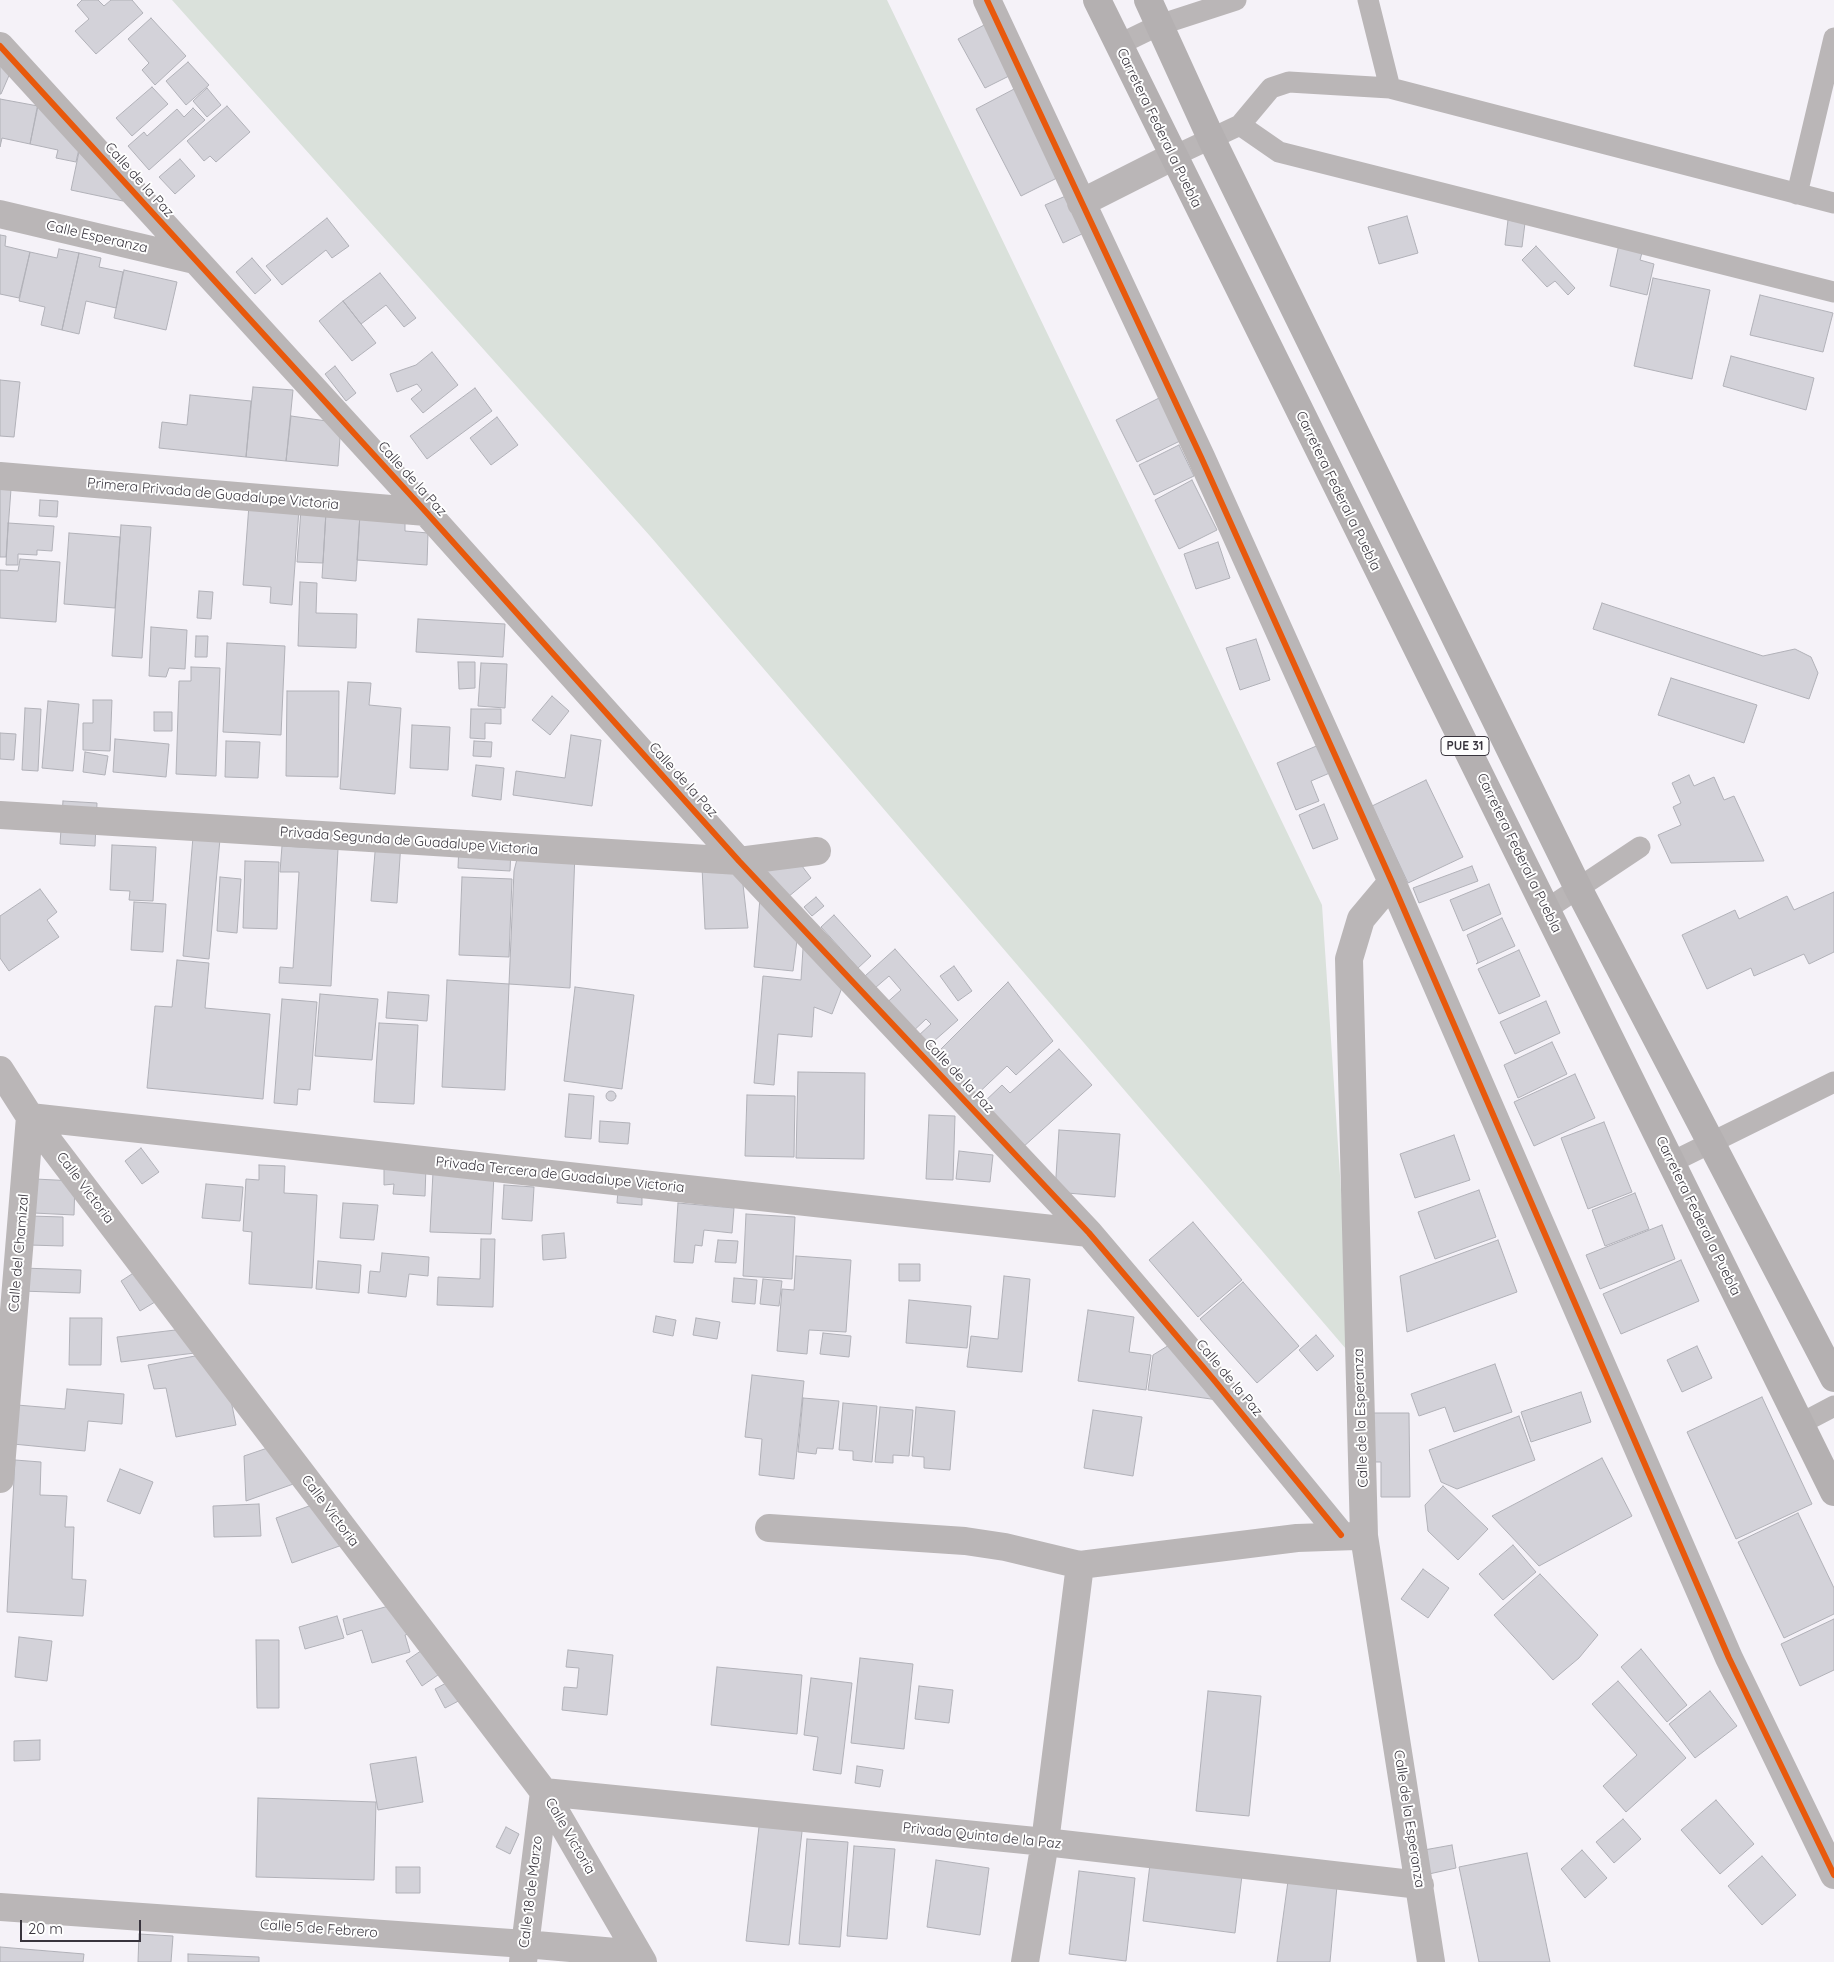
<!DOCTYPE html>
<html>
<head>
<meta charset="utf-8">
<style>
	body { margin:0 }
	#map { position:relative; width:1834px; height:1962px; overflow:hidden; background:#f5f2f8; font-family:Quicksand,sans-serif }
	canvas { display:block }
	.scale { position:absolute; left:20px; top:1920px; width:121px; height:22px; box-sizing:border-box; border:2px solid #38343d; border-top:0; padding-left:6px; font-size:15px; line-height:18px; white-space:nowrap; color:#38343d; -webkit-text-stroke:4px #fefefe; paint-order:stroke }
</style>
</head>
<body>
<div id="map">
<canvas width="1834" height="1962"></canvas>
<div class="scale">20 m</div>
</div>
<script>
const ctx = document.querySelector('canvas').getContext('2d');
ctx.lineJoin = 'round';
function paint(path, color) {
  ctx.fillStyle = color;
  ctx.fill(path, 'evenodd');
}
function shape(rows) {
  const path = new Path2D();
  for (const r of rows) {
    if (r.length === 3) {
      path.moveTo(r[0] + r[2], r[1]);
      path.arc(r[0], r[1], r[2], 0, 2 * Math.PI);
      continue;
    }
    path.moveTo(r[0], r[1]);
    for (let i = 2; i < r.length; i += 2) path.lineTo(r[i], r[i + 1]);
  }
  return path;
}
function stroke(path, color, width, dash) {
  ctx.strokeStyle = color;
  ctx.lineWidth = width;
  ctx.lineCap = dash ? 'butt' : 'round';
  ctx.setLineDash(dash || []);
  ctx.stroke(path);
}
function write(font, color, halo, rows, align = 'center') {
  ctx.font = font + ' Quicksand,sans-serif';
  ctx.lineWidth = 4;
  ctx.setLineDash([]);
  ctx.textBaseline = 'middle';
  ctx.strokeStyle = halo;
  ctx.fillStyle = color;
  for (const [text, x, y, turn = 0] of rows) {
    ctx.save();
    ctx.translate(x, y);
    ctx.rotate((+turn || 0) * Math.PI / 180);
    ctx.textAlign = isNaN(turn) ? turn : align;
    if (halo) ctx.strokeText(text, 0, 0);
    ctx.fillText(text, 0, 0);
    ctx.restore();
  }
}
paint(shape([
	[172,0,887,0,1322,905,1352,1356,650,536]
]), '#dae1db');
const building = shape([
	[82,0,98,0,104,6,111,0,132,0,143,13,96,54,75,31,89,19,77,5,82,0],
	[151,18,186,56,155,85,142,70,149,63,128,39,151,18],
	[986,24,1013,74,985,88,958,39,986,24],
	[0,50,14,64,1,94,0,94,0,50],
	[188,62,209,85,186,105,166,81,188,62],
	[152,87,168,104,132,136,116,118,152,87],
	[207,88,221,105,207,117,193,101,207,88],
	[1016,88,1061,176,1021,196,976,109,1016,88],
	[40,93,85,123,76,162,56,158,58,150,30,144,40,93],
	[0,99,38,106,30,144,2,138,0,147,0,99],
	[227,106,250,132,216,162,210,156,204,161,187,141,227,106],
	[193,108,205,120,149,170,128,146,144,132,147,136,177,109,184,117,193,108],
	[85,123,129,171,123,201,71,190,85,123],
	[180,159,195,176,175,194,159,177,180,159],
	[1068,195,1086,232,1063,243,1045,205,1068,195],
	[1407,216,1418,253,1379,264,1368,227,1407,216],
	[327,218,349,246,332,258,326,250,282,285,266,266,327,218],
	[1508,220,1525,223,1522,247,1505,245,1508,220],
	[0,235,6,236,5,246,30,252,19,298,0,294,0,235],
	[1619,244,1643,249,1640,260,1654,264,1647,295,1610,286,1619,244],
	[1536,246,1575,288,1568,295,1555,281,1547,287,1522,260,1536,246],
	[59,249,79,253,62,330,41,325,45,307,19,301,30,252,57,258,59,249],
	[79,253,101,258,99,267,123,272,116,308,86,301,79,334,62,330,79,253],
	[252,258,271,280,255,294,236,272,252,258],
	[124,270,177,282,166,330,114,318,124,270],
	[380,273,416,318,404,327,386,305,361,324,343,301,380,273],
	[1653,278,1710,290,1692,379,1634,366,1653,278],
	[1760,295,1833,313,1823,352,1750,335,1760,295],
	[343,301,376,343,352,361,319,321,343,301],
	[432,352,458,385,423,413,411,399,422,390,417,384,397,392,390,374,416,365,432,352],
	[1731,356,1814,378,1806,410,1723,386,1731,356],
	[335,366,356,393,346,401,325,374,335,366],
	[0,380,20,382,14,437,0,436,0,380],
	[253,387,293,390,286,461,246,457,253,387],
	[475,388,492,411,427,459,410,436,475,388],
	[190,395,251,401,246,457,159,448,162,422,187,425,190,395],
	[1161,397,1182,440,1137,462,1116,420,1161,397],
	[291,416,341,423,338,466,286,461,291,416],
	[497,417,518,445,491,465,470,438,497,417],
	[1179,445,1194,476,1154,495,1139,465,1179,445],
	[1192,480,1217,530,1179,549,1155,500,1192,480],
	[0,489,11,489,6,557,0,557,0,489],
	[40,500,58,501,57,517,39,516,40,500],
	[249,505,299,509,292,605,270,603,271,587,243,585,249,505],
	[301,510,326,512,323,563,297,562,301,510],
	[326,512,360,514,356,581,322,578,326,512],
	[360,514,405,518,405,531,428,533,427,565,357,560,360,514],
	[8,523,54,526,52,551,37,550,37,555,18,554,18,565,6,565,8,523],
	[121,525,151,527,142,658,112,656,121,525],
	[69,533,120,537,115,608,64,604,69,533],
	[1218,542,1230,578,1196,589,1184,554,1218,542],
	[20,559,60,562,56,622,0,618,0,570,18,571,20,559],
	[300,582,317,583,316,613,357,614,356,648,298,646,300,582],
	[199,591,213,592,211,619,197,618,199,591],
	[1602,603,1763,656,1795,649,1811,657,1818,673,1809,699,1593,629,1602,603],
	[418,619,505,624,503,657,416,652,418,619],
	[151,627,187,630,185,669,169,668,166,677,149,676,151,627],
	[196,636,208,636,207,657,195,657,196,636],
	[1256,639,1270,680,1240,690,1226,648,1256,639],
	[227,643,285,646,281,735,223,732,227,643],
	[458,662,475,662,475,688,459,689,458,662],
	[481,663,507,664,505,708,478,706,481,663],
	[191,667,220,668,216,776,176,774,179,681,191,681,191,667],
	[1671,678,1757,705,1744,743,1658,715,1671,678],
	[348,682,371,683,369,705,401,708,395,794,340,789,348,682],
	[287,691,339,691,338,777,286,776,287,691],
	[552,696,569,711,550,735,532,720,552,696],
	[93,700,112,700,110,751,83,750,83,723,93,723,93,700],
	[48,701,79,704,73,771,42,768,48,701],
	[25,708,41,709,38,771,22,770,25,708],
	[471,709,501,709,501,724,485,723,485,739,470,738,471,709],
	[154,712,172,712,172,731,154,731,154,712],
	[412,725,450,727,448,770,410,768,412,725],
	[0,733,16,734,14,760,0,759,0,733],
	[571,735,601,740,592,806,513,795,516,771,565,778,571,735],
	[115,739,169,744,166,777,113,772,115,739],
	[226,741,260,742,258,778,225,777,226,741],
	[474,741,492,742,491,757,473,756,474,741],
	[1321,744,1332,772,1311,781,1319,801,1296,810,1277,763,1321,744],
	[85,752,108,756,105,775,83,772,85,752],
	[476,765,504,768,501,800,472,796,476,765],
	[1689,775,1694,786,1714,777,1724,800,1734,796,1764,861,1671,863,1658,835,1681,825,1673,807,1681,803,1672,783,1689,775],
	[1426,780,1463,857,1408,883,1372,806,1426,780],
	[63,801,97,803,95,846,60,844,63,801],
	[1324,804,1338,839,1313,849,1299,815,1324,804],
	[194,825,221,828,209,959,183,956,194,825],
	[376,840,401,842,397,903,371,901,376,840],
	[459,844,511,848,510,871,458,868,459,844],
	[112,845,156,847,153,901,129,900,130,891,110,890,112,845],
	[282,846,338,849,331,986,279,983,280,967,293,968,299,872,280,872,282,846],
	[519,851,575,852,570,988,509,984,514,871,519,851],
	[796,858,811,878,788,897,759,862,796,858],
	[245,861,279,862,277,929,243,928,245,861],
	[1472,866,1478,881,1419,903,1413,888,1472,866],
	[702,867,741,867,748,928,705,929,702,867],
	[220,877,241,879,237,933,217,931,220,877],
	[462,877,512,879,509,957,459,955,462,877],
	[1489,884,1501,914,1463,931,1450,900,1489,884],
	[761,887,799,925,793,971,754,967,761,887],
	[40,889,57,912,47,920,59,937,9,971,0,958,0,916,40,889],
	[1834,892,1834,952,1809,964,1804,954,1754,976,1751,968,1707,989,1682,935,1735,910,1739,919,1787,896,1794,910,1834,892],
	[816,897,824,906,812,916,804,907,816,897],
	[134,902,166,904,163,952,131,950,134,902],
	[834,915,871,956,858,968,821,927,834,915],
	[1502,918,1515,946,1476,964,1478,962,1467,935,1502,918],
	[804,933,846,977,832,1014,814,1007,812,1037,778,1034,774,1085,754,1083,763,976,801,980,804,933],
	[895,949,958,1020,926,1048,917,1037,931,1024,926,1019,909,1035,883,1006,901,990,889,976,875,988,865,976,895,949],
	[1519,950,1540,996,1499,1014,1478,969,1519,950],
	[177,960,209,963,205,1008,270,1014,263,1099,147,1088,155,1006,172,1007,177,960],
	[954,966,972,991,958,1001,940,976,954,966],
	[447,980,509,984,505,1090,442,1087,447,980],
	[1008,982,1053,1041,1016,1075,1007,1066,971,1100,933,1057,1008,982],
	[575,987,634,995,622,1089,564,1081,575,987],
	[388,992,429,995,427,1021,386,1018,388,992],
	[320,994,378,999,372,1060,315,1056,320,994],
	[282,999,317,1002,310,1090,298,1089,297,1105,274,1103,282,999],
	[1546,1001,1560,1033,1515,1054,1500,1022,1546,1001],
	[379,1023,418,1025,414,1104,374,1102,379,1023],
	[1552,1042,1567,1074,1518,1098,1504,1065,1552,1042],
	[1059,1049,1092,1085,1022,1148,982,1104,1002,1085,1010,1093,1059,1049],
	[798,1072,865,1073,864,1159,796,1158,798,1072],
	[1575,1074,1595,1118,1534,1146,1514,1102,1575,1074],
	[611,1096,5],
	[569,1094,594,1096,591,1139,565,1137,569,1094],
	[747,1095,795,1096,794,1157,745,1156,747,1095],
	[929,1115,955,1116,953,1180,926,1179,929,1115],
	[600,1121,630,1123,628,1144,599,1142,600,1121],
	[1604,1122,1632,1192,1588,1209,1561,1138,1604,1122],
	[1059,1130,1120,1134,1115,1197,1055,1192,1059,1130],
	[1454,1135,1470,1180,1415,1198,1400,1154,1454,1135],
	[141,1148,159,1172,142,1184,125,1161,141,1148],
	[959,1151,993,1155,990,1182,956,1179,959,1151],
	[259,1165,285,1166,284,1193,317,1195,312,1288,249,1284,252,1232,243,1231,246,1179,259,1180,259,1165],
	[384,1165,426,1166,425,1196,393,1194,394,1184,384,1185,384,1165],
	[433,1172,494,1175,491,1234,430,1232,433,1172],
	[35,1179,75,1181,74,1215,34,1213,35,1179],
	[206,1184,243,1187,240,1221,202,1218,206,1184],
	[504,1185,534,1187,532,1221,502,1219,504,1185],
	[1479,1190,1496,1237,1435,1259,1418,1212,1479,1190],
	[618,1191,642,1198,642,1205,617,1203,618,1191],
	[1635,1193,1649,1229,1605,1246,1592,1210,1635,1193],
	[343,1203,378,1205,374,1240,340,1238,343,1203],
	[678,1203,734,1208,732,1233,704,1230,702,1246,695,1245,693,1263,674,1262,678,1203],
	[746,1214,795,1217,792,1279,743,1276,746,1214],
	[30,1216,63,1217,63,1246,29,1245,30,1216],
	[1193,1222,1242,1280,1198,1317,1149,1260,1193,1222],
	[1662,1225,1675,1259,1600,1289,1586,1255,1662,1225],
	[564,1233,566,1258,543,1260,542,1235,564,1233],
	[481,1239,495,1239,493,1307,437,1305,438,1277,480,1279,481,1239],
	[718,1240,738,1241,736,1263,715,1262,718,1240],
	[1498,1240,1517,1292,1407,1332,1400,1276,1498,1240],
	[382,1253,429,1257,428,1276,409,1274,406,1297,368,1293,370,1271,380,1272,382,1253],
	[796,1256,851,1260,846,1332,809,1330,807,1354,777,1351,782,1289,794,1290,796,1256],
	[1681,1260,1699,1301,1621,1334,1603,1294,1681,1260],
	[318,1261,361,1265,359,1293,316,1289,318,1261],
	[899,1264,920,1264,920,1281,899,1281,899,1264],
	[146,1265,165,1296,140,1311,121,1281,146,1265],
	[22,1268,81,1270,80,1293,21,1291,22,1268],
	[1004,1276,1030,1279,1022,1372,967,1367,971,1336,998,1339,1004,1276],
	[734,1278,757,1280,755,1304,732,1302,734,1278],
	[763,1279,782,1281,779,1306,760,1304,763,1279],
	[1243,1282,1299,1346,1257,1383,1200,1319,1243,1282],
	[909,1300,971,1306,967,1348,906,1343,909,1300],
	[1088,1310,1134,1317,1129,1352,1151,1355,1146,1390,1078,1381,1088,1310],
	[656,1316,676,1320,673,1336,653,1332,656,1316],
	[70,1318,102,1318,101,1365,69,1365,70,1318],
	[696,1318,720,1322,717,1339,693,1335,696,1318],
	[192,1328,195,1353,121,1362,117,1337,192,1328],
	[823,1333,851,1336,849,1357,820,1354,823,1333],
	[1316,1335,1334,1356,1317,1371,1299,1350,1316,1335],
	[1179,1339,1225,1401,1148,1390,1153,1355,1179,1339],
	[1697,1346,1712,1378,1682,1392,1667,1360,1697,1346],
	[221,1351,236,1425,176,1437,166,1388,154,1389,148,1365,221,1351],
	[1495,1364,1512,1412,1454,1432,1445,1407,1419,1416,1411,1394,1495,1364],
	[752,1375,804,1381,794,1479,759,1475,762,1439,745,1437,752,1375],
	[67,1389,124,1394,122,1424,88,1421,85,1451,13,1444,17,1405,65,1409,67,1389],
	[1581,1392,1591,1422,1531,1442,1521,1412,1581,1392],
	[1762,1397,1812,1504,1736,1539,1687,1432,1762,1397],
	[803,1398,839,1401,833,1449,817,1448,816,1454,798,1452,803,1398],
	[843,1403,877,1406,872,1462,853,1460,853,1451,839,1450,843,1403],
	[880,1407,913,1410,909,1456,893,1455,893,1463,875,1462,880,1407],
	[916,1407,955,1411,950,1470,924,1468,924,1457,912,1456,916,1407],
	[1093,1410,1142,1417,1133,1476,1084,1468,1093,1410],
	[1371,1413,1409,1413,1410,1497,1381,1497,1381,1462,1372,1462,1371,1413],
	[1519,1416,1535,1460,1457,1489,1441,1482,1429,1450,1519,1416],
	[291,1440,310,1478,246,1501,244,1456,291,1440],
	[1602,1458,1632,1516,1539,1566,1492,1516,1602,1458],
	[15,1460,41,1462,40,1495,67,1496,65,1527,74,1527,72,1579,86,1580,83,1616,7,1612,15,1460],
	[120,1469,153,1482,140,1514,107,1501,120,1469],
	[1443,1486,1488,1529,1458,1560,1428,1531,1425,1505,1443,1486],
	[334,1497,345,1544,292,1563,276,1518,334,1497],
	[259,1504,261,1536,214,1537,213,1506,259,1504],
	[1798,1513,1834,1588,1834,1614,1784,1638,1738,1542,1798,1513],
	[1513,1545,1536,1572,1503,1600,1479,1574,1513,1545],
	[1423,1569,1449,1588,1428,1618,1401,1599,1423,1569],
	[1540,1574,1598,1635,1579,1658,1553,1680,1494,1615,1540,1574],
	[413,1599,422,1630,405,1635,410,1652,372,1663,362,1630,347,1635,343,1619,413,1599],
	[337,1616,344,1638,305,1649,299,1627,337,1616],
	[1834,1619,1834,1670,1800,1686,1781,1644,1834,1619],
	[19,1637,52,1641,47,1681,15,1677,19,1637],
	[256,1640,279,1640,279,1708,257,1708,256,1640],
	[431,1644,448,1668,422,1686,406,1661,431,1644],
	[1641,1649,1687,1705,1667,1722,1621,1667,1641,1649],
	[568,1650,613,1655,607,1715,562,1710,564,1687,577,1688,579,1668,566,1667,568,1650],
	[860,1658,913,1664,904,1749,851,1743,860,1658],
	[717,1667,802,1675,797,1734,711,1725,717,1667],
	[461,1675,470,1695,445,1708,435,1689,461,1675],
	[811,1678,852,1683,841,1774,813,1770,818,1737,804,1735,811,1678],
	[1618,1681,1686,1758,1626,1812,1603,1786,1637,1755,1592,1704,1618,1681],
	[919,1686,953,1690,949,1723,915,1719,919,1686],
	[1208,1691,1261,1696,1249,1816,1196,1811,1208,1691],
	[1710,1691,1737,1726,1695,1758,1669,1724,1710,1691],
	[40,1740,40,1760,14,1761,14,1741,40,1740],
	[416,1757,423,1802,378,1810,370,1764,416,1757],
	[857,1766,883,1770,880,1787,855,1783,857,1766],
	[258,1798,376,1802,374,1880,256,1877,258,1798],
	[1716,1800,1754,1844,1720,1874,1681,1830,1716,1800],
	[760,1818,803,1823,789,1945,746,1941,760,1818],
	[1623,1819,1641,1839,1614,1863,1596,1842,1623,1819],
	[506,1827,519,1834,510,1854,496,1847,506,1827],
	[807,1839,848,1842,840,1947,799,1944,807,1839],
	[1452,1845,1456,1868,1429,1874,1424,1850,1452,1845],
	[854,1846,895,1849,887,1939,847,1936,854,1846],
	[1582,1850,1607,1878,1585,1898,1561,1869,1582,1850],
	[1527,1853,1550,1962,1479,1962,1459,1867,1527,1853],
	[1151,1856,1243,1867,1235,1933,1143,1921,1151,1856],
	[1762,1856,1796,1895,1762,1925,1728,1886,1762,1856],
	[936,1860,989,1868,980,1935,927,1927,936,1860],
	[396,1867,420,1867,420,1893,396,1893,396,1867],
	[1079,1871,1135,1878,1126,1961,1069,1954,1079,1871],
	[1288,1881,1337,1886,1330,1962,1277,1962,1288,1881],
	[139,1934,173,1936,171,1962,138,1962,139,1934],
	[0,1947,84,1954,83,1962,0,1962,0,1947],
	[188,1954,259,1957,259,1962,188,1962,188,1954]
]);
paint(building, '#d3d2d9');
stroke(building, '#b1b1b8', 1);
stroke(shape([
	[1368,0,1390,88],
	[1118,45,1159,25,1236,0],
	[1240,125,1279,152,1834,292],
	[1174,156,1240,125,1271,88,1289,82,1390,88,1834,203],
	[1797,194,1834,38],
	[1547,909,1640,847],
	[1672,1162,1834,1082],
	[1800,1424,1834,1406]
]), '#bab6b7', 21);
stroke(shape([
	[987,0,1201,457,1392,882,1729,1658,1834,1875],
	[0,46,426,512,739,861,1089,1233,1214,1380,1341,1535],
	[1081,203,1174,156],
	[0,214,194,260],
	[0,476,426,512],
	[0,815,739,861,817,851],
	[1392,882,1361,919,1349,959,1364,1536,1431,1962],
	[0,1070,30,1117,544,1792,643,1962],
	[0,1479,30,1117,1089,1233],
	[769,1528,965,1541,1005,1547,1080,1565],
	[0,1907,525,1944,638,1954],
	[523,1962,544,1792,1045,1842,1420,1885],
	[1025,1962,1045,1842,1080,1565,1297,1538,1356,1536]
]), '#bab6b7', 28);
stroke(shape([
	[1097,0,1834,1492],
	[1148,0,1211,138,1579,890,1834,1378]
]), '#b4b0b1', 28);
stroke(shape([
	[987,0,1201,457,1392,882,1729,1658,1834,1875],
	[0,46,426,512,739,861,1089,1233,1214,1380,1341,1535]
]), '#e8590c', 6);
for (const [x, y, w] of [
	[1465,746,48]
]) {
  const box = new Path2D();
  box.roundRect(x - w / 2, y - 9.5, w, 19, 4);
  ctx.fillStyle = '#fefefe';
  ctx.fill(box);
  stroke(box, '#38343d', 1);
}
write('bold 12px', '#38343d', null, [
	["PUE 31",1465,746]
]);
write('14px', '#38343d', '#fefefe', [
	["Carretera Federal a Puebla",1159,128,64],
	["Calle de la Paz",139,180,48],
	["Calle Esperanza",97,237,13],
	["Calle de la Paz",412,479,48],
	["Carretera Federal a Puebla",1338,491,64],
	["Primera Privada de Guadalupe Victoria",213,494,5],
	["Calle de la Paz",683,780,48],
	["Privada Segunda de Guadalupe Victoria",409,841,4],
	["Carretera Federal a Puebla",1519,853,64],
	["Calle de la Paz",959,1076,47],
	["Privada Tercera de Guadalupe Victoria",560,1175,6],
	["Calle Victoria",85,1188,53],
	["Carretera Federal a Puebla",1698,1216,64],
	["Calle del Chamizal",19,1253,-85],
	["Calle de la Paz",1229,1378,50],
	["Calle de la Esperanza",1361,1418,-92],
	["Calle Victoria",330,1511,53],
	["Calle de la Esperanza",1409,1819,81],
	["Calle Victoria",570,1836,60],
	["Privada Quinta de la Paz",982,1836,6],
	["Calle 18 de Marzo",531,1892,-83],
	["Calle 5 de Febrero",319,1929,4]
]);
</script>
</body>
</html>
